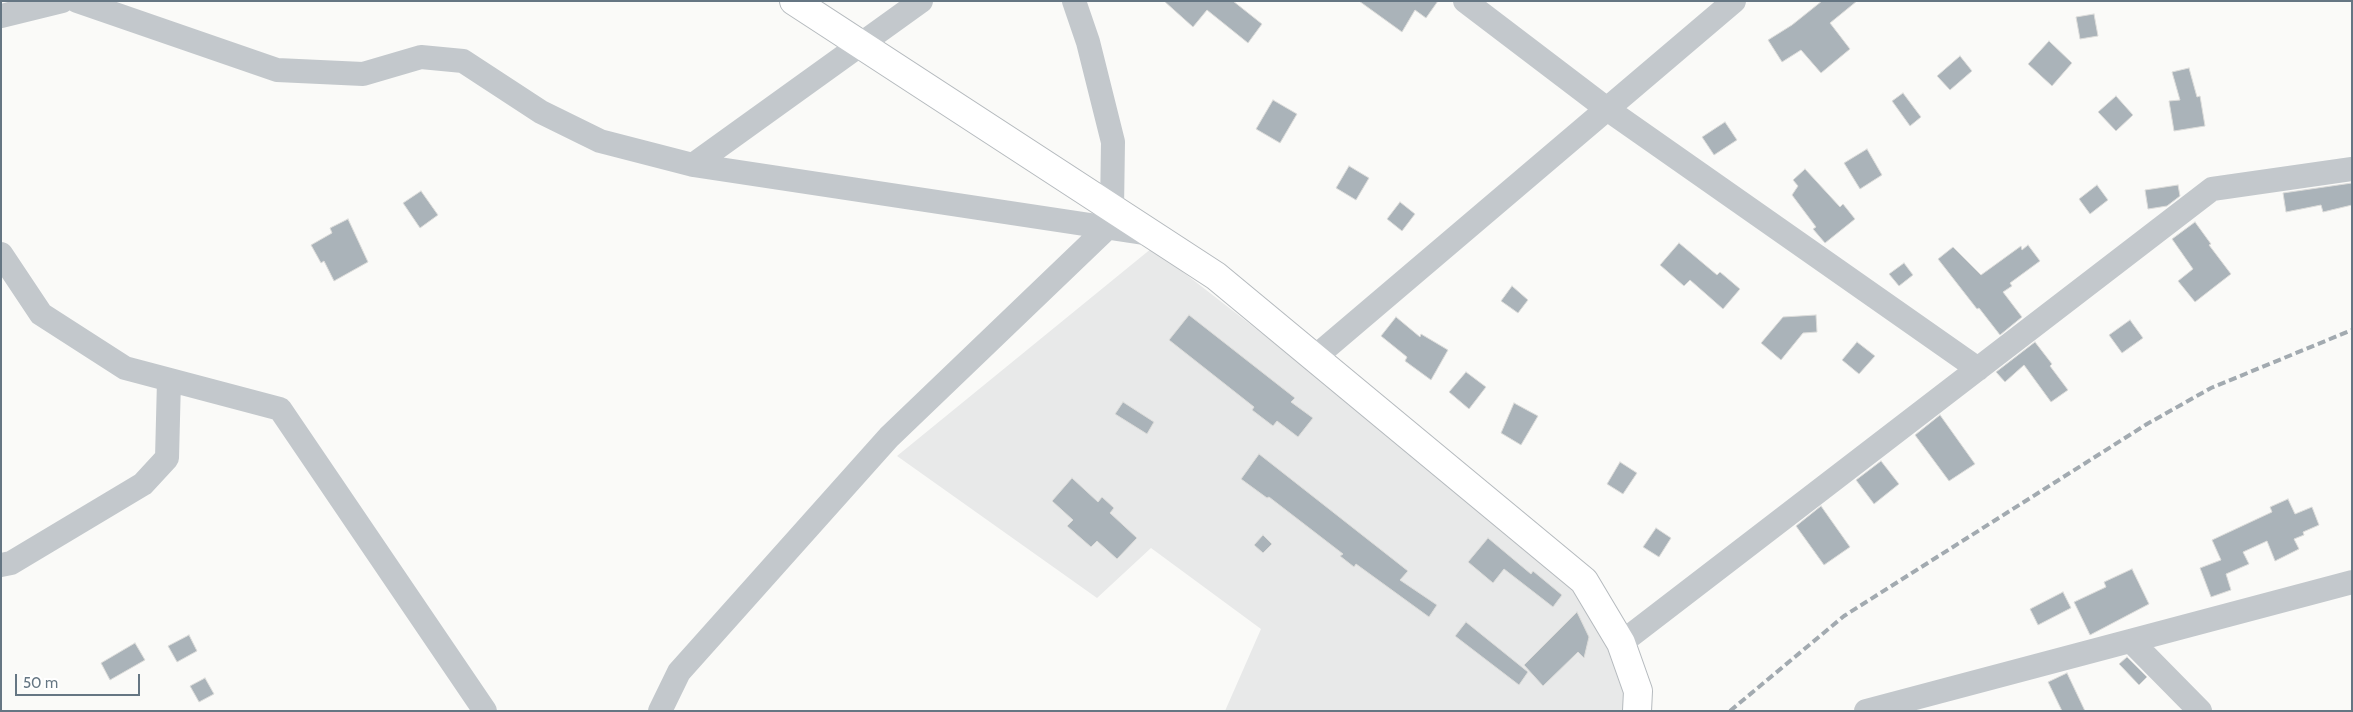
<!DOCTYPE html>
<html>
<head>
<meta charset="utf-8">
<style>
	body { margin:0 }
	#map { position:relative; width:2353px; height:712px; overflow:hidden; background:#fafaf8; font-family:Cabin,sans-serif }
	canvas { display:block }
	.frame { position:absolute; inset:0; border:2px solid #657683; pointer-events:none }
	.scale { position:absolute; left:15px; top:674px; width:125px; height:22px; box-sizing:border-box; border:2px solid #657683; border-top:0; padding-left:6px; font-size:15px; line-height:18px; white-space:nowrap; color:#657683; -webkit-text-stroke:4px #fff; paint-order:stroke }
</style>
</head>
<body>
<div id="map">
<canvas width="2353" height="712"></canvas>
<div class="frame"></div>
<div class="scale">50 m</div>
</div>
<script>
const ctx = document.querySelector('canvas').getContext('2d');
ctx.lineJoin = 'round';
function paint(path, color) {
  ctx.fillStyle = color;
  ctx.fill(path, 'evenodd');
}
function shape(rows) {
  const path = new Path2D();
  for (const r of rows) {
    path.moveTo(r[0], r[1]);
    for (let i = 2; i < r.length; i += 2) path.lineTo(r[i], r[i + 1]);
  }
  return path;
}
function stroke(path, color, width, dash) {
  ctx.strokeStyle = color;
  ctx.lineWidth = width;
  ctx.lineCap = dash ? 'butt' : 'round';
  ctx.setLineDash(dash || []);
  ctx.stroke(path);
}
paint(shape([
	[1152,248,1438,470,1577,586,1649,711,1225,711,1261,629,1151,548,1097,598,897,456]
]), '#e8e9e9');
const building = shape([
	[1164,1,1233,1,1262,24,1248,43,1207,10,1193,27,1164,1],
	[1359,1,1438,1,1426,18,1415,10,1402,32,1359,1],
	[1822,1,1857,1,1830,23,1850,49,1821,73,1801,50,1782,62,1768,40,1792,25,1822,1],
	[2094,14,2098,36,2080,39,2076,17,2094,14],
	[2049,41,2072,63,2052,86,2028,64,2049,41],
	[1960,56,1972,71,1950,90,1937,76,1960,56],
	[2189,68,2197,97,2200,96,2205,126,2174,131,2169,101,2180,100,2172,72,2189,68],
	[1903,93,1921,117,1910,126,1892,101,1903,93],
	[2116,96,2133,115,2116,131,2098,112,2116,96],
	[1273,100,1297,114,1280,143,1256,129,1273,100],
	[1725,122,1737,140,1714,155,1702,137,1725,122],
	[1867,149,1882,175,1860,189,1844,163,1867,149],
	[1349,166,1369,178,1356,200,1336,188,1349,166],
	[1805,169,1840,207,1843,204,1855,219,1825,243,1813,229,1816,227,1792,195,1798,186,1793,180,1805,169],
	[2352,183,2352,205,2323,212,2321,205,2286,212,2283,193,2352,183],
	[2097,185,2108,200,2090,214,2079,199,2097,185],
	[2178,185,2180,196,2167,206,2148,209,2145,190,2178,185],
	[421,191,438,215,420,228,403,203,421,191],
	[1400,202,1415,214,1402,231,1387,219,1400,202],
	[348,219,368,262,334,281,324,261,321,263,311,245,332,233,330,228,348,219],
	[2195,222,2211,244,2209,245,2231,274,2195,302,2178,281,2193,269,2172,239,2195,222],
	[1679,243,1717,275,1720,272,1740,289,1723,309,1690,280,1684,286,1660,265,1679,243],
	[2028,245,2040,261,2010,283,2012,286,2003,292,2022,317,2000,335,1979,308,1977,309,1938,259,1953,247,1981,275,2021,246,2022,250,2028,245],
	[1904,263,1913,275,1899,286,1889,274,1904,263],
	[1512,286,1528,300,1518,313,1501,301,1512,286],
	[1189,315,1295,398,1291,402,1313,418,1298,437,1277,421,1273,426,1252,410,1254,407,1169,340,1189,315],
	[1816,315,1817,332,1803,333,1781,360,1761,343,1783,317,1816,315],
	[1396,317,1420,337,1421,334,1448,350,1431,380,1405,361,1407,357,1381,336,1396,317],
	[2130,320,2143,338,2122,353,2109,335,2130,320],
	[1857,342,1875,356,1859,374,1842,360,1857,342],
	[2035,342,2052,364,2050,366,2068,390,2051,402,2024,365,2005,382,1996,372,2035,342],
	[1466,372,1486,387,1469,409,1449,392,1466,372],
	[1123,402,1154,422,1147,434,1115,414,1123,402],
	[1514,403,1538,416,1521,445,1501,433,1514,403],
	[1940,415,1975,464,1949,481,1915,435,1940,415],
	[1259,454,1408,571,1400,580,1437,605,1429,617,1356,564,1354,567,1340,556,1343,554,1269,497,1267,498,1241,479,1259,454],
	[1881,461,1899,484,1874,504,1856,480,1881,461],
	[1620,462,1637,473,1623,494,1607,484,1620,462],
	[1072,478,1098,502,1102,497,1114,508,1110,513,1137,538,1117,559,1097,541,1091,547,1067,526,1073,520,1052,501,1072,478],
	[2288,499,2295,514,2312,507,2319,525,2303,532,2304,535,2294,539,2299,549,2275,561,2267,541,2243,552,2249,564,2226,574,2231,590,2211,597,2200,568,2221,560,2212,540,2272,512,2270,507,2288,499],
	[1821,506,1850,547,1824,565,1796,526,1821,506],
	[1656,528,1671,538,1659,557,1643,547,1656,528],
	[1263,535,1272,544,1263,553,1254,545,1263,535],
	[1488,538,1531,574,1533,571,1562,595,1553,607,1504,569,1493,583,1468,562,1488,538],
	[2132,569,2149,604,2090,635,2074,602,2106,587,2104,582,2132,569],
	[2063,592,2071,608,2038,625,2030,609,2063,592],
	[1577,612,1589,637,1584,658,1578,652,1543,686,1524,665,1577,612],
	[1466,622,1528,672,1519,685,1455,636,1466,622],
	[189,635,197,651,177,662,168,646,189,635],
	[135,643,145,660,110,680,101,663,135,643],
	[2127,657,2147,677,2139,685,2119,664,2127,657],
	[2067,673,2085,711,2062,711,2048,682,2067,673],
	[205,678,214,694,199,702,190,686,205,678]
]);
paint(building, '#aab3b9');
stroke(building, '#dcdcda', 1);
const major = shape([
	[794,1,1216,276,1584,581,1621,643,1638,691,1637,711]
]);
stroke(major, '#b5babe', 30);
stroke(shape([
	[77,1,277,70,363,74,421,57,463,61,541,112,600,141,693,165,1150,234],
	[1465,1,1607,109,1978,369],
	[1,16,62,1],
	[693,165,921,1],
	[1,254,41,314,125,368,280,409,485,711],
	[1314,358,1734,1],
	[1,565,11,563,143,484,167,458,169,380],
	[2131,641,2200,711],
	[1621,643,2212,189,2352,169],
	[660,711,679,672,889,437,1107,228,1112,209,1113,142,1088,42,1074,1],
	[1866,711,2352,582]
]), '#c3c8cc', 24);
stroke(major, '#fff', 28);
stroke(shape([
	[1730,711,1844,616,2147,424,2211,388,2352,330]
]), '#a2aab0', 4, [8, 4]);
</script>
</body>
</html>
